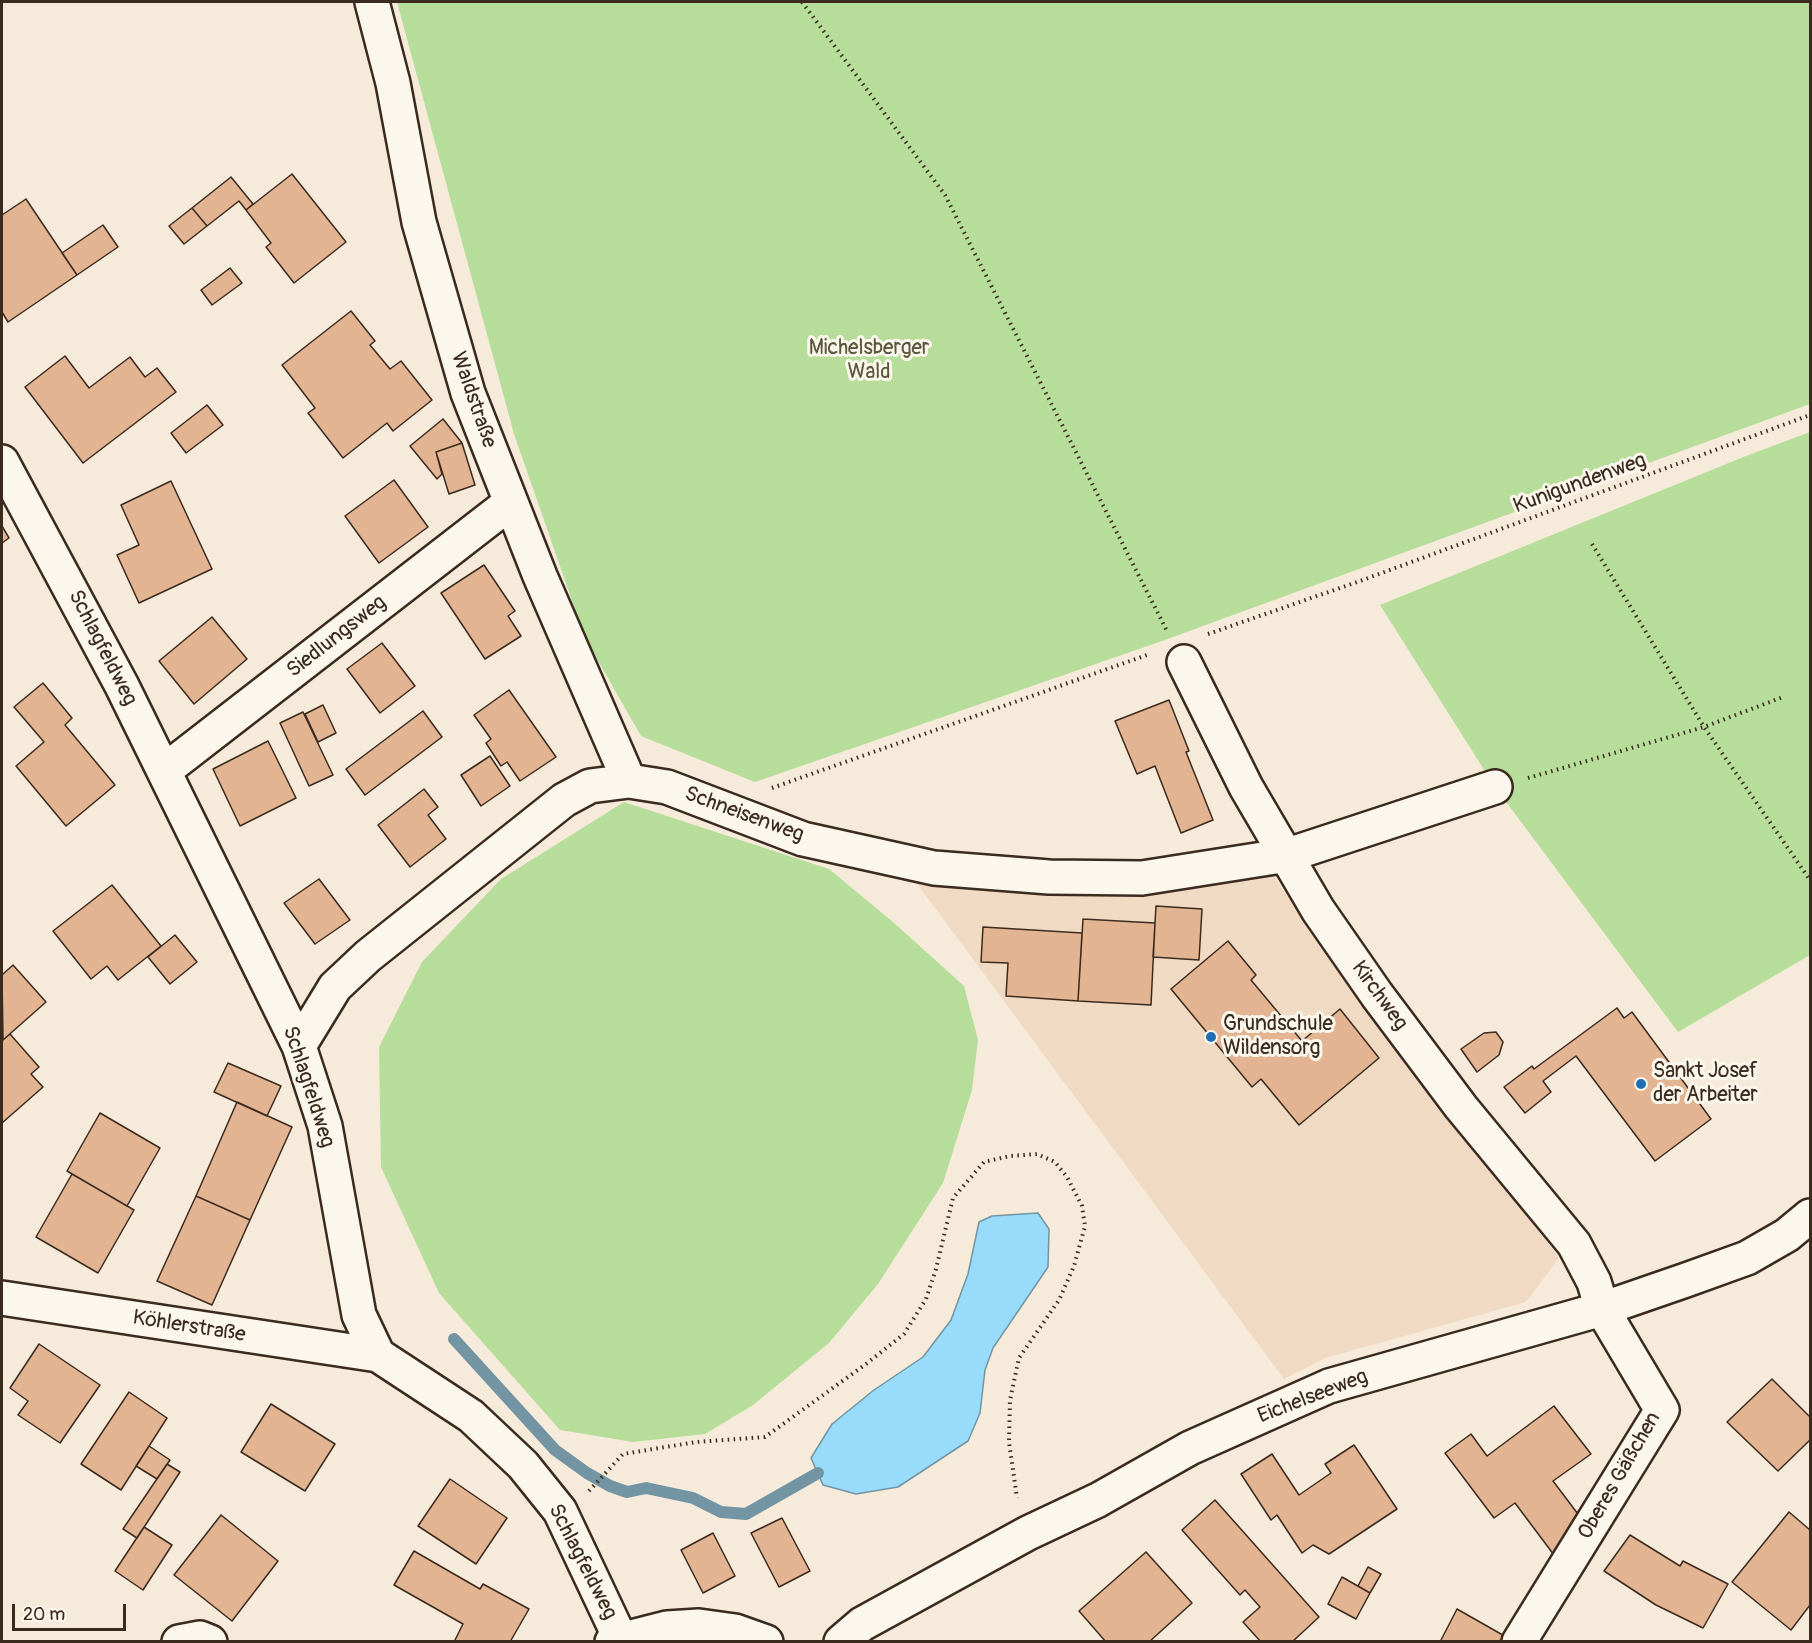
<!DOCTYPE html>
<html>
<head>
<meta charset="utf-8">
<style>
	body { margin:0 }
	#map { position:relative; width:1812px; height:1643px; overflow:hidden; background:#f6eada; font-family:Pangolin,sans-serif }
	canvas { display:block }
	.frame { position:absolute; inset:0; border:3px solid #3b2a1e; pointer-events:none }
	.scale { position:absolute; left:12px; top:1604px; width:114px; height:27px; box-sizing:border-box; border:3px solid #3b2a1e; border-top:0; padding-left:8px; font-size:18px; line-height:21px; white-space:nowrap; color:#3b2a1e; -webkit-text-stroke:4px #fbf7ec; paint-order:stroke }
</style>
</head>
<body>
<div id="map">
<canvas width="1812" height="1643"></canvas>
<div class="frame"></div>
<div class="scale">20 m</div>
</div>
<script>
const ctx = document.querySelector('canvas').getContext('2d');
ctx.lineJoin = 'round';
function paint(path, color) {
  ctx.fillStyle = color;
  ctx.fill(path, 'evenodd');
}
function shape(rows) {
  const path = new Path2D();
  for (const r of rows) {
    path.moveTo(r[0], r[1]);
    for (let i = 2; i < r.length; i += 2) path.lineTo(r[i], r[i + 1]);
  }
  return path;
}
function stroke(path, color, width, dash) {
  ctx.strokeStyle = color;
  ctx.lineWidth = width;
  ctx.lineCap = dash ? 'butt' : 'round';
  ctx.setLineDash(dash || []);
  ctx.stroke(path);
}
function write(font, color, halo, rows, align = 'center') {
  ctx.font = font + ' Pangolin,sans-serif';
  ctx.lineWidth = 6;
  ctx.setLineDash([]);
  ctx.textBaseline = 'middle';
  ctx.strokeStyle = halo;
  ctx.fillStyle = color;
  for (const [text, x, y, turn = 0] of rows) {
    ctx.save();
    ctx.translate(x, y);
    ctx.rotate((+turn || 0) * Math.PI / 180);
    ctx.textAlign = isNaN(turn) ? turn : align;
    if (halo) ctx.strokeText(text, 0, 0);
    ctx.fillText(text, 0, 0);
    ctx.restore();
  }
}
paint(shape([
	[1272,873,1312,934,1559,1258,1526,1302,1325,1358,1284,1379,915,881,1006,891,1079,895,1229,882]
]), '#f0dac4');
paint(shape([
	[397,2,1810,2,1810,404,1162,641,755,782,641,736,585,638,514,434],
	[1810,432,1810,955,1678,1032,1495,787,1380,605,1746,456],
	[624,802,829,869,893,922,964,986,978,1040,972,1090,943,1183,878,1284,829,1343,753,1405,705,1434,633,1442,560,1430,439,1293,381,1167,379,1047,422,962,501,879]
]), '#b6dd99');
const water = shape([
	[1038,1213,1049,1229,1048,1267,993,1348,985,1370,980,1413,968,1441,898,1487,856,1494,823,1485,811,1458,832,1424,874,1390,923,1357,951,1320,968,1274,979,1222,992,1216,1038,1213]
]);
paint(water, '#98dbfa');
stroke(water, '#7394a2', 1.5);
stroke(shape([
	[454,1339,555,1450,587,1473,610,1486,627,1492,646,1488,693,1498,721,1512,746,1514,818,1473]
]), '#7394a2', 12);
const building = shape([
	[292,174,346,242,294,283,266,247,271,243,246,210,292,174],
	[231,177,253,204,246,210,239,201,207,226,192,208,231,177],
	[26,199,77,275,8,322,2,312,2,215,26,199],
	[192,208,207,226,184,244,169,226,192,208],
	[103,225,118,247,77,275,62,253,103,225],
	[230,268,242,283,212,305,201,290,230,268],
	[351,311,375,341,370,345,390,369,401,361,432,400,393,431,387,423,343,458,308,413,315,408,282,365,351,311],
	[65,356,89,388,130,357,145,377,157,368,176,392,83,463,25,387,65,356],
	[207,405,223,425,186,453,171,433,207,405],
	[443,419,462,443,436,452,442,474,437,479,410,446,443,419],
	[462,443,475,485,449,494,436,452,462,443],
	[394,480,428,527,379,563,345,516,394,480],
	[171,481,212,569,139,603,117,555,139,545,121,505,171,481],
	[2,526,9,538,2,543,2,526],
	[484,565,515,611,508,616,521,636,485,659,441,593,484,565],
	[212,617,247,659,194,704,159,661,212,617],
	[382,643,415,686,380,713,347,669,382,643],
	[43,683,72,718,65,725,115,785,66,826,16,766,44,742,14,707,43,683],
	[509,690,556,757,520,781,507,762,501,766,486,743,491,739,474,715,509,690],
	[1169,700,1189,751,1186,752,1213,820,1181,833,1155,766,1137,774,1115,721,1169,700],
	[323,705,336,733,318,742,305,714,323,705],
	[423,711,442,737,365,795,346,769,423,711],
	[303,712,333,775,309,786,280,723,303,712],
	[268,741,296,798,240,826,213,769,268,741],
	[490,756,510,786,481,806,461,775,490,756],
	[424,789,438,807,428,815,446,839,410,867,378,825,424,789],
	[319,879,350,920,315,944,284,903,319,879],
	[112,885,161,946,118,980,107,966,91,979,53,931,112,885],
	[1156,906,1202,909,1199,960,1153,957,1156,906],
	[1083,919,1155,923,1151,1005,1078,1001,1083,919],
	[983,927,1082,933,1078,1001,1006,996,1008,963,981,962,983,927],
	[175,935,197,962,170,984,148,957,175,935],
	[1228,941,1256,975,1251,980,1302,1041,1340,1009,1379,1058,1299,1125,1261,1079,1252,1087,1171,989,1228,941],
	[13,965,46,1002,3,1040,2,975,13,965],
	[1617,1008,1624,1018,1632,1012,1711,1119,1655,1161,1576,1056,1543,1081,1551,1092,1525,1113,1504,1087,1532,1066,1534,1069,1617,1008],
	[1496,1032,1503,1042,1499,1055,1477,1072,1461,1049,1484,1033,1496,1032],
	[10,1034,39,1067,31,1074,43,1087,2,1123,2,1038,3,1040,10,1034],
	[228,1063,281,1086,267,1116,214,1092,228,1063],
	[237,1102,292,1127,250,1220,196,1196,237,1102],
	[100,1113,160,1148,127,1206,67,1171,100,1113],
	[72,1174,134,1210,98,1273,36,1237,72,1174],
	[196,1196,250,1220,212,1305,157,1281,196,1196],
	[39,1344,100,1385,60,1443,18,1415,28,1401,10,1388,39,1344],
	[1772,1379,1810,1417,1810,1440,1778,1471,1727,1422,1772,1379],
	[129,1392,167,1418,121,1490,81,1464,129,1392],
	[271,1404,335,1444,305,1491,241,1452,271,1404],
	[1554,1406,1591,1454,1553,1481,1584,1522,1560,1563,1515,1503,1494,1518,1445,1453,1471,1434,1487,1456,1554,1406],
	[1354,1445,1397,1509,1329,1554,1313,1545,1302,1553,1277,1515,1271,1520,1241,1474,1272,1454,1299,1495,1331,1473,1325,1464,1354,1445],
	[149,1446,170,1460,157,1479,136,1466,149,1446],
	[167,1464,180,1472,137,1538,123,1529,167,1464],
	[450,1479,507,1518,476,1564,418,1526,450,1479],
	[1215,1500,1319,1617,1292,1642,1261,1642,1243,1622,1260,1607,1245,1590,1240,1595,1182,1530,1215,1500],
	[1789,1512,1810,1530,1810,1605,1791,1630,1732,1582,1789,1512],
	[221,1515,278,1561,232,1621,174,1575,221,1515],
	[782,1518,810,1571,779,1587,751,1533,782,1518],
	[144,1527,172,1545,143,1590,115,1571,144,1527],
	[713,1533,735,1576,703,1593,681,1550,713,1533],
	[1630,1535,1680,1566,1683,1561,1728,1584,1703,1628,1656,1605,1604,1571,1630,1535],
	[414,1551,480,1589,483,1584,529,1609,510,1642,454,1642,463,1624,394,1585,414,1551],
	[1146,1552,1192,1603,1149,1642,1106,1642,1079,1611,1146,1552],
	[1368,1567,1381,1574,1370,1593,1358,1586,1368,1567],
	[1342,1577,1370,1593,1356,1619,1328,1604,1342,1577],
	[1457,1609,1508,1638,1506,1642,1440,1642,1457,1609]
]);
paint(building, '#e2b492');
stroke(building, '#3b2a1e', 1.5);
const minor = shape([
	[372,2,393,83,419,222,468,393,540,576,629,781],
	[2,462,122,686,299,1046,325,1126,359,1315,378,1355,471,1416,523,1465,560,1511,620,1638],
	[1184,662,1246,787,1318,910,1377,995,1461,1107,1574,1244,1594,1282,1602,1309,1662,1410,1519,1642],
	[164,771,510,503],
	[299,1046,335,987,368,956,564,800,590,786,629,781,667,787,803,839,934,868,1049,877,1142,878,1288,855,1495,787],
	[2,1298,378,1355],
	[179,1642,200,1638,210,1642],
	[612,1642,667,1628,699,1626,735,1631,766,1642],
	[841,1642,862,1624,1028,1533,1098,1500,1190,1448,1329,1386,1602,1309,1686,1280,1747,1258,1787,1235,1810,1216]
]);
stroke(minor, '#3b2a1e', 38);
stroke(shape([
	[802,2,945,195,1168,633],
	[1592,544,1704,727,1810,880],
	[1208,634,1360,581,1810,415],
	[1528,778,1704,727,1783,697],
	[772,788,1150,654],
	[589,1491,623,1454,696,1442,765,1437,866,1364,904,1334,926,1299,936,1269,953,1198,984,1162,1010,1156,1037,1154,1055,1162,1067,1177,1082,1206,1085,1226,1074,1266,1059,1300,1019,1358,1010,1400,1009,1442,1017,1498]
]), '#3b2a1e', 4, [1.5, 4.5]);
stroke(minor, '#fbf7ec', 33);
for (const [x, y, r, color] of [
	[1211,1037,6,"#1f6fb2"],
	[1641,1084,6,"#1f6fb2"]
]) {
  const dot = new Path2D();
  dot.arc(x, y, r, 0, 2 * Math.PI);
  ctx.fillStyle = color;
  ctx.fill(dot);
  stroke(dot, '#fbf7ec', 2);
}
write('21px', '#5a573d', '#fbf7ec', [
	["Michelsberger",869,349],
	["Wald",869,373]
]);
write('21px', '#3b2a1e', '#fbf7ec', [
	["Waldstraße",473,400,71],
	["Kunigundenweg",1580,484,-20],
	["Siedlungsweg",337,637,-38],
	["Schlagfeldweg",102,648,63],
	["Schneisenweg",744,815,20],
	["Kirchweg",1379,996,54],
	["Schlagfeldweg",308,1087,72],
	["Köhlerstraße",189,1327,9],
	["Eichelseeweg",1313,1397,-21],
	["Oberes Gäßchen",1620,1476,-60],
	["Schlagfeldweg",582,1562,63]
]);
write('21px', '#3b2a1e', '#fbf7ec', [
	["Grundschule",1223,1025],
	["Wildensorg",1223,1049],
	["Sankt Josef",1653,1072],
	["der Arbeiter",1653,1096]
], 'left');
</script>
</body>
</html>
